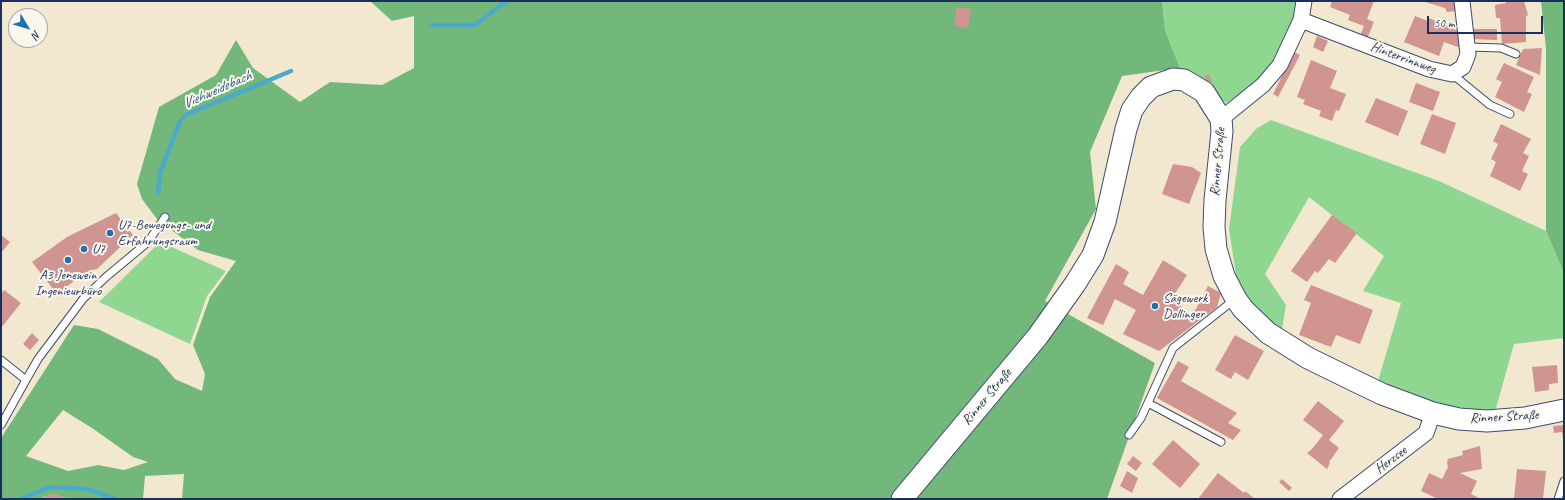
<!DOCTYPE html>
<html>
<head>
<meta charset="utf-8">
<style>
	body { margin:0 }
	#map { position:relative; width:1565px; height:500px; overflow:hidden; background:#f2e8cf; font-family:Caveat,sans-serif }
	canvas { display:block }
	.frame { position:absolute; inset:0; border:2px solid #1b2f5e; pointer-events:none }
	.north { position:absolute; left:8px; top:8px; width:40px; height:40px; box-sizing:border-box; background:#fbf7ec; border:1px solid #a1a7b3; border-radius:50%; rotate:128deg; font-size:11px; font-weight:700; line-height:16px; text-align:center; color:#1b2f5e }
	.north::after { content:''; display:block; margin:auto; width:14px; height:18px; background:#1f6fb2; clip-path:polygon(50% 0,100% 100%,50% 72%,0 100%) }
	.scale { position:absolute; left:1427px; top:16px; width:116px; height:18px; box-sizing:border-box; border:2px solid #1b2f5e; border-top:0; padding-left:5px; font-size:12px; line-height:14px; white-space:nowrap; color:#1b2f5e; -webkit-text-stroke:3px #fbf7ec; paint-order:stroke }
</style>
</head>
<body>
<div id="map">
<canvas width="1565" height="500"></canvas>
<div class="frame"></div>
<div class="north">N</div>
<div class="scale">50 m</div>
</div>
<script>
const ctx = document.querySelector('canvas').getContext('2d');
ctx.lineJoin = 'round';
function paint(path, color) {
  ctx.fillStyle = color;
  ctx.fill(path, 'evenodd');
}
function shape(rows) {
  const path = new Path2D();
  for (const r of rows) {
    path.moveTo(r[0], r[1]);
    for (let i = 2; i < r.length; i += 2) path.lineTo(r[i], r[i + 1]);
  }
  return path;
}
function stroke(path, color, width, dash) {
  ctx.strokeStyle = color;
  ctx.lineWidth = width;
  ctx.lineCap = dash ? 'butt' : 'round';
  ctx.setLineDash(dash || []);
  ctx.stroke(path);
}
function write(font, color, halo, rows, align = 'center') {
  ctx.font = font + ' Caveat,sans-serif';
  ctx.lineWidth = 4;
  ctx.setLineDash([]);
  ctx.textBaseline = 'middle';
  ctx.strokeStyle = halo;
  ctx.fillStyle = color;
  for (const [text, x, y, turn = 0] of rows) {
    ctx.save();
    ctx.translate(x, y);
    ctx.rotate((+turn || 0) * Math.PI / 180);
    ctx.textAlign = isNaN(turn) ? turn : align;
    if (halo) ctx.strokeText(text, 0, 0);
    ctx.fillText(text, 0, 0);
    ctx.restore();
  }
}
paint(shape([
	[1162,1,1304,1,1301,20,1257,84,1226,103,1180,68,1165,30],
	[1271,120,1439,181,1546,231,1564,273,1564,338,1514,344,1495,412,1433,404,1378,381,1401,303,1363,291,1384,256,1309,197,1265,274,1286,305,1279,348,1238,288,1229,229,1240,147,1256,129],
	[160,242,226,271,207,296,190,344,99,302]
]), '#8fd791');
paint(shape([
	[370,1,1162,1,1165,30,1180,68,1122,76,1090,152,1096,209,1045,301,1155,363,1107,499,182,499,184,474,145,476,143,499,72,499,52,494,39,499,1,499,1,438,74,325,98,329,158,359,175,379,202,391,205,374,193,345,210,297,236,261,198,250,157,219,142,199,137,184,159,107,216,75,236,40,253,68,300,102,330,82,382,85,414,68,414,16,392,21],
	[63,410,92,428,133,457,148,462,124,470,98,465,68,471,26,456],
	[1541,1,1564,1,1564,273,1546,231,1546,49]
]), '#73b87b');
stroke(shape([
	[431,25,475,25,507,1],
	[158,193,160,173,180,121,186,115,291,71],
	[21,499,49,487,88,489,115,499]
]), '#4ba9ca', 4.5);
paint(shape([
	[1332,1,1374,1,1367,19,1374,22,1367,39,1360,36,1364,26,1348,20,1350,15,1330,7],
	[1422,1,1455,1,1457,11,1447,12,1445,8],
	[1506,1,1524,1,1528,15,1526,16,1526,42,1502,44,1500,18,1496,18,1495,5,1506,3],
	[957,7,971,9,968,28,954,26],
	[1415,16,1428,21,1429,18,1460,32,1461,48,1444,42,1439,56,1404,42],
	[1471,29,1497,29,1497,40,1472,39],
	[1317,36,1328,41,1323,52,1313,47],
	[1542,48,1540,75,1516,65,1523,49],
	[1294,52,1300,55,1278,97,1273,94],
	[1311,60,1337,71,1330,88,1346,94,1339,111,1336,110,1332,121,1319,116,1321,111,1303,104,1305,100,1297,97],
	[1504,63,1534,77,1527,92,1532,94,1524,112,1495,97,1502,82,1496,79],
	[1209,74,1212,81,1207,83,1205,76],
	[1416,83,1440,92,1433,111,1409,102],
	[1376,98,1408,111,1398,136,1365,122],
	[1432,114,1456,123,1445,154,1420,144],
	[1501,124,1531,139,1523,153,1529,156,1522,171,1528,174,1520,191,1490,176,1496,162,1491,159,1498,144,1493,141],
	[1173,164,1192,167,1201,173,1189,204,1162,194],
	[116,213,133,235,97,269,86,272,57,294,32,262,67,237],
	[1332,215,1357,233,1335,263,1329,259,1318,273,1315,271,1307,282,1291,271],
	[1,235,10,242,1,253],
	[1163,260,1187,275,1174,295,1187,316,1196,309,1208,286,1221,293,1217,307,1159,351,1123,334,1136,310,1115,299,1103,325,1087,318,1116,264,1129,272,1123,284,1143,295],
	[1311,285,1373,310,1360,344,1336,335,1331,347,1299,335,1311,303,1304,300],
	[4,290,21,303,1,328,1,294],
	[32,333,39,340,30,350,23,344],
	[1235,335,1264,351,1248,380,1235,372,1231,379,1215,370],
	[1178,361,1189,367,1181,381,1237,413,1228,423,1241,430,1233,440,1157,398],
	[1557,365,1558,383,1549,384,1549,390,1535,392,1532,367],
	[1318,401,1344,421,1329,440,1339,448,1329,462,1330,463,1327,469,1307,453,1312,449,1323,435,1303,420],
	[1564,425,1564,438,1563,438,1562,432,1554,433,1553,426],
	[1173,440,1200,464,1180,488,1152,464],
	[1480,446,1482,469,1460,473,1477,481,1471,494,1481,499,1438,499,1421,491,1429,473,1442,479,1448,467,1447,463,1448,459,1463,455,1462,451],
	[1133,456,1142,463,1136,471,1127,464],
	[1517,469,1546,471,1543,499,1514,499],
	[1127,471,1138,478,1132,493,1120,486],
	[1218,473,1244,493,1245,491,1255,499,1198,499],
	[1282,479,1292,488,1289,491,1279,482],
	[52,494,69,498,69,499,40,499]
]), '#d09491');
const service = shape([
	[1469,47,1501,48,1516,54],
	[1452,74,1490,105,1510,114],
	[1,360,26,380,1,425],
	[26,380,38,359,83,299,106,277,148,242,165,217],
	[1148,403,1221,442],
	[1129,435,1141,418,1173,348,1234,300],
	[1558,499,1564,481]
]);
const minor = shape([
	[1301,20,1429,69,1452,74,1463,67,1468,54,1462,1],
	[1221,119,1263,85,1280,65,1301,20,1304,1],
	[1340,499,1426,433,1433,413]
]);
const secondary = shape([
	[902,499,1038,336,1075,284,1093,255,1105,222,1126,129,1132,110,1141,97,1151,87,1173,79,1184,80,1204,92,1221,119,1222,131,1215,200,1214,227,1216,249,1224,276,1236,299,1243,309,1268,333,1308,358,1355,381,1382,394,1433,413,1459,419,1487,421,1525,418,1564,410]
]);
stroke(service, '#3b4b6f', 9);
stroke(minor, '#3b4b6f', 17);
stroke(secondary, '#3b4b6f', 23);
stroke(service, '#fff', 7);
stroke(minor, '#fff', 15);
stroke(secondary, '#fff', 21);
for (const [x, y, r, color] of [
	[110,233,4,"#1f6fb2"],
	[84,249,4,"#1f6fb2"],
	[68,260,4,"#1f6fb2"],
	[1155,306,4,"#1f6fb2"]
]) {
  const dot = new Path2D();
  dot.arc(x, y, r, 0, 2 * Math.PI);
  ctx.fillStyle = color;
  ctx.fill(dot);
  stroke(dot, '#fbf7ec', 1.5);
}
write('14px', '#1b2f5e', '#fbf7ec', [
	["Hinterrinnweg",1403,58,20],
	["Rinner Straße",1218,162,-85],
	["Rinner Straße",987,397,-50],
	["Rinner Straße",1504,417,-3],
	["Herzsee",1391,460,-37]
]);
write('14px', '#1b2f5e', '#fbf7ec', [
	["U7-Bewegungs- und",118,225],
	["Erfahrungsraum",118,241],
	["U7",92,249],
	["A3 Jenewein",68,275,"center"],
	["Ingenieurbüro",68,291,"center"],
	["Sägewerk",1163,298],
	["Dollinger",1163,314]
], 'left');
write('italic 15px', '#2c5a84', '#fbf7ec', [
	["Viehweidebach",217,90,-24]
]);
</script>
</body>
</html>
